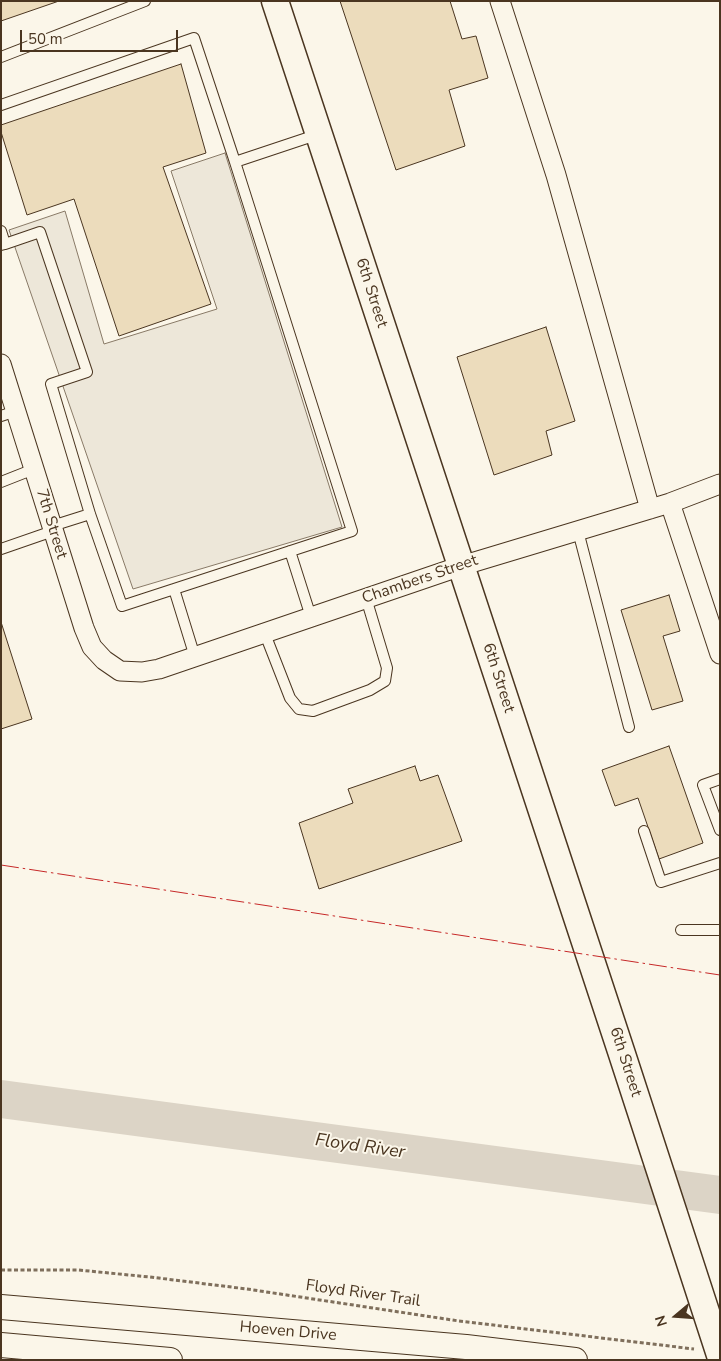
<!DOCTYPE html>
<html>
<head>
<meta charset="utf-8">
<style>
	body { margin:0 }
	#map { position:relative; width:721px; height:1361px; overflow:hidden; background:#fbf6e9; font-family:"Nunito Sans",sans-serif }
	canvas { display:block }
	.frame { position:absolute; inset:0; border:2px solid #4a3520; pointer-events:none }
	.north { position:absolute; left:651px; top:1291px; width:50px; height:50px; -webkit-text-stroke:4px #fbf6e9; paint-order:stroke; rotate:252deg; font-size:14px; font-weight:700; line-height:20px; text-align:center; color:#4a3520 }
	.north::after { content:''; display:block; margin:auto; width:18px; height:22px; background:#4a3520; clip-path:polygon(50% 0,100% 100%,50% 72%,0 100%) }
	.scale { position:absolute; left:20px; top:30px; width:158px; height:22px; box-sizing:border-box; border:2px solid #4a3520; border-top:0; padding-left:6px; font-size:15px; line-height:18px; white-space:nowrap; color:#4a3520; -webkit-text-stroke:4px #fbf6e9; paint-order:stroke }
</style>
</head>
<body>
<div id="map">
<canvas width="721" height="1361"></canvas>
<div class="frame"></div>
<div class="north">N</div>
<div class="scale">50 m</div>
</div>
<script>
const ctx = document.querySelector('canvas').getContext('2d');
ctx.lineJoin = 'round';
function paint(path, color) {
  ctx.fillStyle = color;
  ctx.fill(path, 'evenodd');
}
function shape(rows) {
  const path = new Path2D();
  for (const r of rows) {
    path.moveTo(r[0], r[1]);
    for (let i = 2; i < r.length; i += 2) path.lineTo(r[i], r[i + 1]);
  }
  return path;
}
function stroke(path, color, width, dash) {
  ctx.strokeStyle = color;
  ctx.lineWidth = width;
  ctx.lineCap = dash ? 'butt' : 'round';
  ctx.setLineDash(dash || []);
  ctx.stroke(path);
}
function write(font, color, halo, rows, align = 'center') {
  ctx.font = font + ' "Nunito Sans",sans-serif';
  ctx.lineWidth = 4;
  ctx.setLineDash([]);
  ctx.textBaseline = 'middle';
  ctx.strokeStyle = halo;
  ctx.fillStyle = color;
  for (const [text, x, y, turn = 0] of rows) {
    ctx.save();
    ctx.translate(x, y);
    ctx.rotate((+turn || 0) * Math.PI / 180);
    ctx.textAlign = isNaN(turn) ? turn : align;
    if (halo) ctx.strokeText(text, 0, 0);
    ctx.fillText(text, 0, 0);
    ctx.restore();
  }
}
const parking = shape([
	[225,153,342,527,133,589,9,230,65,211,104,344,217,309,171,171,225,153]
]);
paint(parking, '#ede7d9');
stroke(parking, '#887966', 1);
stroke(shape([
	[1,1099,720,1195]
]), '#dcd4c6', 38);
const building = shape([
	[1,1,59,1,1,21,1,1],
	[340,1,450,1,462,39,476,36,488,78,449,90,465,146,396,170,340,1],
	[181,64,206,153,163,167,211,304,119,336,74,199,27,215,1,132,1,125,181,64],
	[546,327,575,421,546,431,552,455,494,475,457,357,546,327],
	[669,595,680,631,663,636,683,701,652,710,621,610,669,595],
	[1,622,32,719,1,729,1,622],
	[669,746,703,843,659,859,638,798,615,806,602,770,669,746],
	[415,766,420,781,438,775,462,841,319,889,299,823,353,803,348,789,415,766]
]);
paint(building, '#ecdcbc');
stroke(building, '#4a3520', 1);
const service = shape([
	[1,57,145,1],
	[1,105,194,38,235,162],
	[1,231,5,244,1,245],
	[5,244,40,232,87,372,51,384,90,514,122,606,352,531,235,162,319,134],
	[1,416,16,411],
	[1,482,34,469],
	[52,526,90,514],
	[578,531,629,727],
	[1,549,53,531],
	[290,551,311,617],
	[174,589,195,657],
	[265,634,290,698,299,709,313,711,370,690,385,681,387,668,366,598],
	[720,779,703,785,720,830],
	[644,831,661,882,720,863],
	[681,930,720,930]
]);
const minor = shape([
	[500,1,556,175,650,509],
	[1,364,84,628,92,647,104,660,120,671,142,672,159,669,461,566,670,503,720,484],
	[670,503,720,654]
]);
const tertiary = shape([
	[1,1307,466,1347,575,1360],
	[1,1345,170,1360]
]);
const secondary = shape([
	[275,1,621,1051,720,1355]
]);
stroke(service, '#4a3520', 12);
stroke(minor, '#4a3520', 21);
stroke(tertiary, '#4a3520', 26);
stroke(secondary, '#4a3520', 29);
stroke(shape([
	[1,1270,78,1270,150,1277,247,1289,459,1321,694,1349]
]), '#7f6f5c', 3, [4, 2.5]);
stroke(service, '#fbf6e9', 10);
stroke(minor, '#fbf6e9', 19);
stroke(tertiary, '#fbf6e9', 24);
stroke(secondary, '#fbf6e9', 26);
stroke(shape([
	[1,865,720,975]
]), '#c62828', 1, [18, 4, 2.5, 4]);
write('16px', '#4a3520', '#fbf6e9', [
	["6th Street",371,293,72],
	["7th Street",51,524,73],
	["Chambers Street",420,580,-19],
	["6th Street",498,678,72],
	["6th Street",625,1062,72],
	["Floyd River Trail",363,1294,8],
	["Hoeven Drive",288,1332,5]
]);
write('italic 18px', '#4a3520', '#fbf6e9', [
	["Floyd River",360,1147,8]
]);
</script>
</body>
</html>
